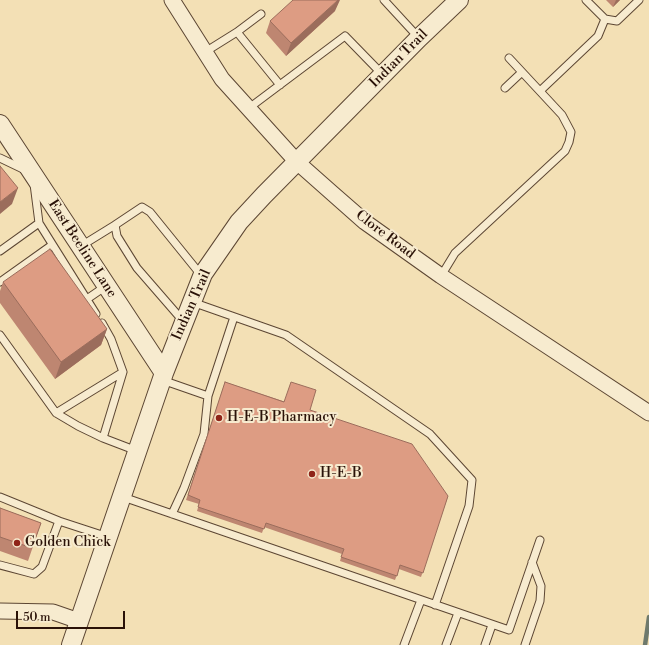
<!DOCTYPE html>
<html>
<head>
<meta charset="utf-8">
<style>
	body { margin:0 }
	#map { position:relative; width:649px; height:645px; overflow:hidden; background:#f3e0b5; font-family:"Libre Bodoni",serif }
	canvas { display:block }
	.scale { position:absolute; left:16px; top:611px; width:109px; height:18px; box-sizing:border-box; border:2px solid #2a1208; border-top:0; padding-left:5px; font-size:12px; line-height:14px; white-space:nowrap; color:#2a1208; -webkit-text-stroke:3px #f7ebcf; paint-order:stroke }
</style>
</head>
<body>
<div id="map">
<canvas width="649" height="645"></canvas>
<div class="scale">50 m</div>
</div>
<script>
const ctx = document.querySelector('canvas').getContext('2d');
ctx.lineJoin = 'round';
function shape(rows) {
  const path = new Path2D();
  for (const r of rows) {
    path.moveTo(r[0], r[1]);
    for (let i = 2; i < r.length; i += 2) path.lineTo(r[i], r[i + 1]);
  }
  return path;
}
function stroke(path, color, width, dash) {
  ctx.strokeStyle = color;
  ctx.lineWidth = width;
  ctx.lineCap = dash ? 'butt' : 'round';
  ctx.setLineDash(dash || []);
  ctx.stroke(path);
}
function paint(path, color) {
  ctx.fillStyle = color;
  ctx.fill(path, 'evenodd');
}
function write(font, color, halo, rows, align = 'center') {
  ctx.font = font + ' "Libre Bodoni",serif';
  ctx.lineWidth = 4;
  ctx.setLineDash([]);
  ctx.textBaseline = 'middle';
  ctx.strokeStyle = halo;
  ctx.fillStyle = color;
  for (const [text, x, y, turn = 0] of rows) {
    ctx.save();
    ctx.translate(x, y);
    ctx.rotate((+turn || 0) * Math.PI / 180);
    ctx.textAlign = isNaN(turn) ? turn : align;
    if (halo) ctx.strokeText(text, 0, 0);
    ctx.fillText(text, 0, 0);
    ctx.restore();
  }
}
stroke(shape([
	[645,645,649,617]
]), '#6e796c', 4.5);
const service = shape([
	[384,0,419,38],
	[586,0,605,19,617,21,639,0],
	[261,14,237,32,280,85],
	[205,52,237,32],
	[505,88,522,72],
	[540,91,598,36,605,19],
	[249,108,345,36,383,75],
	[0,158,25,170],
	[39,223,96,314],
	[81,246,115,225],
	[0,251,39,223,34,184],
	[441,276,455,253,565,151,569,142,571,132,562,115,509,58],
	[0,282,52,245],
	[87,299,106,286],
	[192,302,286,335,430,434,472,480,469,506,435,605],
	[183,321,137,268,117,236,115,225,142,207,150,212,201,275],
	[0,335,56,413,78,426,103,438,137,451],
	[162,380,208,396,234,317],
	[56,413,123,372,111,339,102,323],
	[103,438,123,372],
	[0,497,59,521],
	[123,497,509,630,540,540],
	[172,514,184,488,204,434,208,396],
	[0,565,34,574,42,567,59,521,108,537],
	[404,645,421,600],
	[446,645,458,613],
	[485,645,492,625],
	[525,645,540,601,541,586,532,562]
]);
const minor = shape([
	[172,0,222,79,297,162,332,193,365,222,441,276,649,413],
	[0,611,53,612,79,621]
]);
const tertiary = shape([
	[0,124,164,373],
	[71,645,164,373,203,274,239,222,264,195,419,38,459,0]
]);
stroke(service, '#5c4633', 9);
stroke(minor, '#5c4633', 17);
stroke(tertiary, '#5c4633', 20);
stroke(service, '#f7ebcf', 7);
stroke(minor, '#f7ebcf', 15);
stroke(tertiary, '#f7ebcf', 18);
paint(shape([
	[606,0,620,0,613,7],
	[335,11,286,56,266,33,270,21],
	[3,282,107,329,101,345,55,379,0,303,0,291],
	[225,382,310,410,448,496,421,577,399,569,395,580,340,561,342,554,264,527,262,533,197,511,199,504,186,500],
	[0,508,41,523,28,561,0,551]
]), '#be8671');
paint(shape([
	[338,0,340,0,335,11,286,56,291,43],
	[616,0,620,0,613,7],
	[18,188,12,204,0,214,0,202],
	[107,329,101,345,55,379,61,362]
]), '#9b6d5c');
const building = shape([
	[293,0,338,0,291,43,270,21,293,0],
	[0,166,18,188,0,202,0,166],
	[50,249,107,329,61,362,3,282,50,249],
	[225,382,284,402,291,382,316,390,310,410,412,444,448,496,423,573,400,565,397,576,341,557,344,549,266,523,264,529,198,507,200,500,188,495,225,382],
	[0,508,41,523,32,548,0,537,0,508]
]);
paint(building, '#dd9c83');
stroke(building, '#9b6d5c', 1);
for (const [x, y, r, color] of [
	[219,418,4,"#8f2418"],
	[312,474,4,"#8f2418"],
	[17,543,4,"#8f2418"]
]) {
  const dot = new Path2D();
  dot.arc(x, y, r, 0, 2 * Math.PI);
  ctx.fillStyle = color;
  ctx.fill(dot);
  stroke(dot, '#f7ebcf', 1.5);
}
write('14px', '#2a1208', '#f7ebcf', [
	["Indian Trail",399,59,-45],
	["Clore Road",385,235,37],
	["East Beeline Lane",82,249,57],
	["Indian Trail",192,305,-66]
]);
write('14px', '#2a1208', '#f7ebcf', [
	["H-E-B Pharmacy",227,418],
	["H-E-B",320,474],
	["Golden Chick",25,543]
], 'left');
</script>
</body>
</html>
